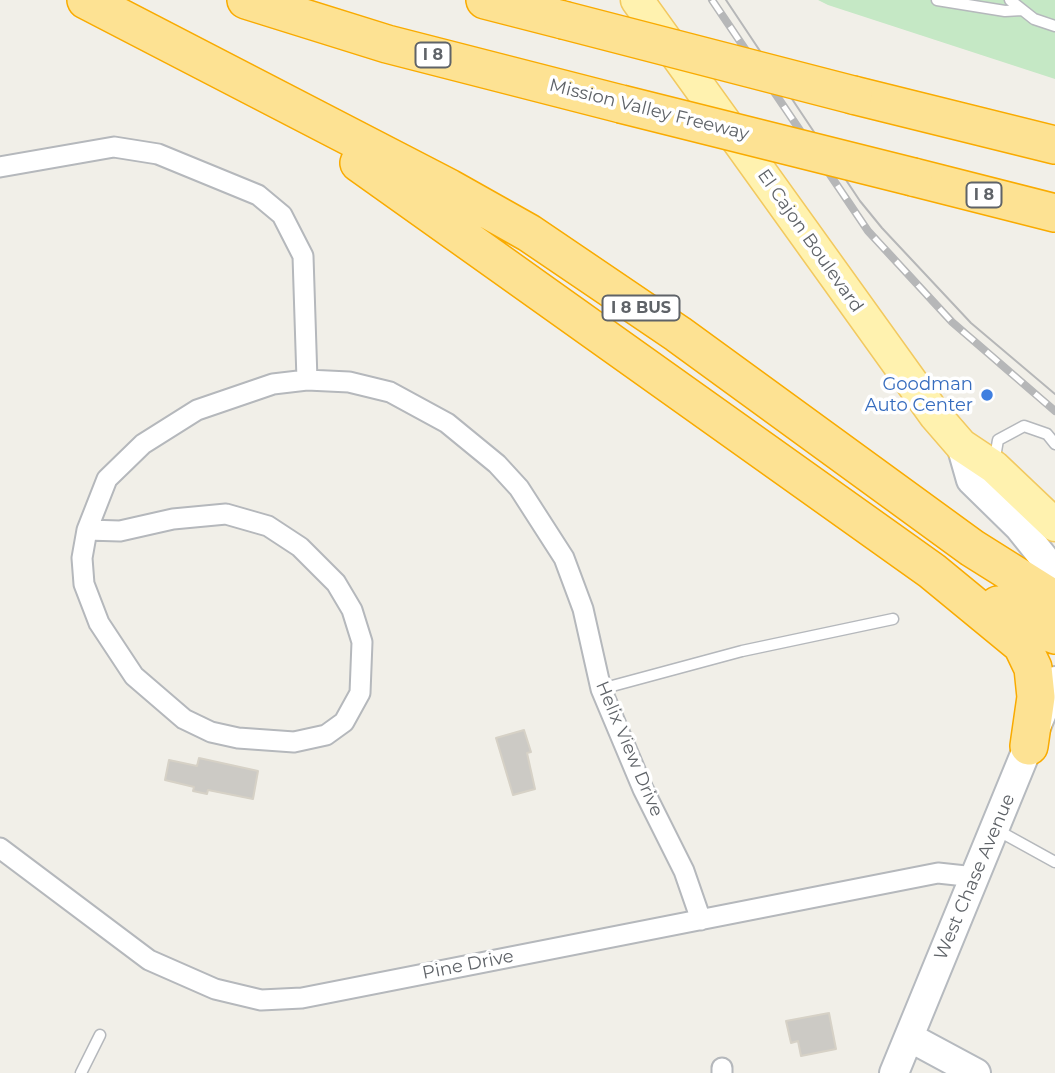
<!DOCTYPE html>
<html>
<head>
<meta charset="utf-8">
<style>
	body { margin:0 }
	canvas { display:block; background:#f1efe8 }
</style>
</head>
<body>
<canvas width="1055" height="1073"></canvas>
<script>
const ctx = document.querySelector('canvas').getContext('2d');
ctx.lineJoin = 'round';
function paint(path, color) {
  ctx.fillStyle = color;
  ctx.fill(path, 'evenodd');
}
function shape(rows) {
  const path = new Path2D();
  for (const r of rows) {
    path.moveTo(r[0], r[1]);
    for (let i = 2; i < r.length; i += 2) path.lineTo(r[i], r[i + 1]);
  }
  return path;
}
function stroke(path, color, width, dash) {
  ctx.strokeStyle = color;
  ctx.lineWidth = width;
  ctx.lineCap = dash ? 'butt' : 'round';
  ctx.setLineDash(dash || []);
  ctx.stroke(path);
}
function write(font, color, halo, rows, align = 'center') {
  ctx.font = font + ' Montserrat,sans-serif';
  ctx.lineWidth = 7;
  ctx.setLineDash([]);
  ctx.textBaseline = 'middle';
  ctx.strokeStyle = halo;
  ctx.fillStyle = color;
  for (const [text, x, y, turn = 0] of rows) {
    ctx.save();
    ctx.translate(x, y);
    ctx.rotate((+turn || 0) * Math.PI / 180);
    ctx.textAlign = isNaN(turn) ? turn : align;
    if (halo) ctx.strokeText(text, 0, 0);
    ctx.fillText(text, 0, 0);
    ctx.restore();
  }
}
paint(shape([
	[818,0,1055,0,1055,79,828,5]
]), '#c5e8c5');
const building = shape([
	[524,730,531,752,527,753,535,789,513,795,496,738,524,730],
	[199,758,258,771,253,799,208,790,207,794,193,791,194,787,165,780,169,760,197,766,199,758],
	[829,1013,836,1049,801,1056,798,1041,791,1043,786,1021,829,1013]
]);
paint(building, '#cccac5');
stroke(building, '#d6d1c6', 2);
const lane = shape([
	[937,0,1005,11,1022,10],
	[1010,0,1034,19,1055,26],
	[994,463,998,440,1024,426,1047,434,1055,444],
	[601,689,742,651,893,619],
	[997,830,1055,862],
	[81,1073,100,1035]
]);
const street = shape([
	[0,167,114,147,158,154,258,195,282,215,303,256,307,380],
	[226,514,268,526,300,547,336,583,352,610,362,642,360,693,344,722,326,735,294,742,238,738,211,732,184,719,134,676,99,623,84,584,82,558,87,530,120,531,173,519,226,514],
	[87,530,107,479,143,444,197,410,273,384,307,380,349,382,390,392,447,423,497,464,519,488,564,558,583,609,601,689,643,789,684,871,701,920],
	[0,848,149,960,215,989,261,1000,302,998,938,873,975,877],
	[722,1068,722,1073]
]);
const secondary = shape([
	[961,445,971,480,1019,527,1043,557,1055,585],
	[909,1037,976,1073],
	[894,1073,1055,681]
]);
const primary = shape([
	[637,0,935,415,961,445,994,467,1055,525]
]);
const highway = shape([
	[86,0,449,188,529,233,678,334,972,548,1055,600],
	[246,0,387,44,621,104],
	[485,0,563,20],
	[853,95,1055,145],
	[359,163,932,571,1022,645,1033,668,1036,697,1029,746],
	[913,177,1055,213],
	[998,605,1055,635]
]);
stroke(lane, '#b5b8bc', 13);
stroke(street, '#b5b8bc', 23);
stroke(secondary, '#b6babf', 32);
stroke(primary, '#f2c960', 35);
stroke(highway, '#f9ab00', 40);
stroke(lane, '#fff', 10);
stroke(street, '#fff', 19);
stroke(secondary, '#fff', 28);
stroke(primary, '#fff2af', 32);
stroke(highway, '#fde293', 37);
stroke(shape([
	[726,0,860,201,882,228,971,323,1055,394]
]), '#b6b7b8', 2);
const rail = shape([
	[712,0,868,231,952,322,1055,411]
]);
stroke(rail, '#b6b7b8', 8);
stroke(rail, '#fff', 5, [16]);
const highwayBridge = shape([
	[563,20,853,95],
	[621,104,913,177]
]);
stroke(highwayBridge, '#f9ab00', 40, []);
stroke(highwayBridge, '#fde293', 37);
for (const [x, y, r, color] of [
	[987,395,7,"#3f7fe0"]
]) {
  const dot = new Path2D();
  dot.arc(x, y, r, 0, 2 * Math.PI);
  ctx.fillStyle = color;
  ctx.fill(dot);
  stroke(dot, '#fff', 2.5);
}
for (const [x, y, w] of [
	[433,55,35],
	[984,195,35],
	[641,308,77]
]) {
  const box = new Path2D();
  box.roundRect(x - w / 2, y - 12.5, w, 25, 5);
  ctx.fillStyle = '#fff';
  ctx.fill(box);
  stroke(box, '#5f6368', 2);
}
write('bold 16px', '#5f6368', null, [
	["I 8",433,55],
	["I 8",984,195],
	["I 8 BUS",641,308]
]);
write('18px', '#5f6368', '#fff', [
	["Mission Valley Freeway",649,110,14],
	["El Cajon Boulevard",810,241,55],
	["Helix View Drive",629,749,67],
	["West Chase Avenue",975,877,-67],
	["Pine Drive",468,965,-11]
]);
write('18px', '#366cbe', '#fff', [
	["Goodman",973,385],
	["Auto Center",973,406]
], 'right');
</script>
</body>
</html>
